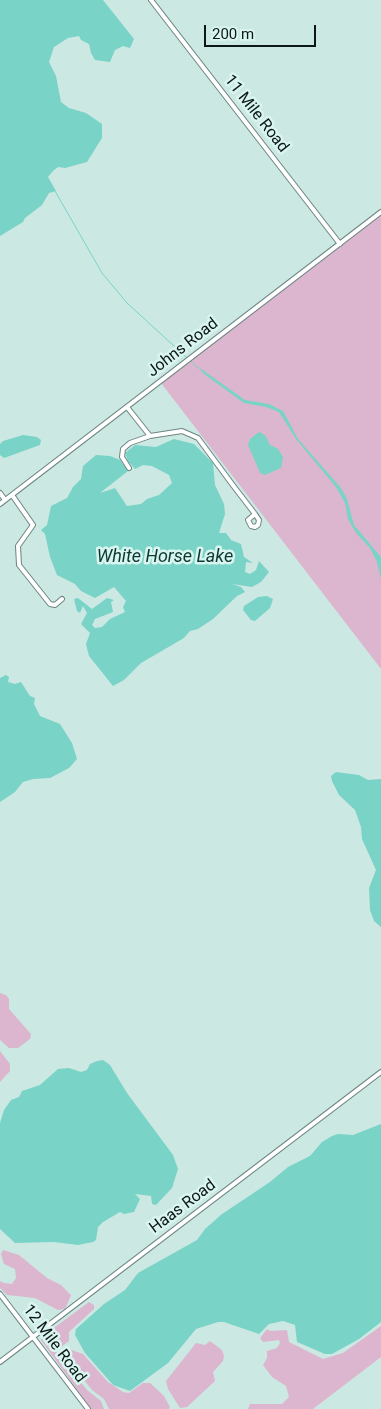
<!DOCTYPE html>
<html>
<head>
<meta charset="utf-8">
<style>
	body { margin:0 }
	#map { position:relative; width:381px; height:1409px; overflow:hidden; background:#cce8e3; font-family:Roboto,sans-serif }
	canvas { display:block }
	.scale { position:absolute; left:204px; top:25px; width:112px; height:22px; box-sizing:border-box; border:2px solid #0d1716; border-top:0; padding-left:6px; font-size:15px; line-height:18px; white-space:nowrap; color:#0d1716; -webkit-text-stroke:4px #d9f5f0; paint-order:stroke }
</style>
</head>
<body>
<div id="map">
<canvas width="381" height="1409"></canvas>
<div class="scale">200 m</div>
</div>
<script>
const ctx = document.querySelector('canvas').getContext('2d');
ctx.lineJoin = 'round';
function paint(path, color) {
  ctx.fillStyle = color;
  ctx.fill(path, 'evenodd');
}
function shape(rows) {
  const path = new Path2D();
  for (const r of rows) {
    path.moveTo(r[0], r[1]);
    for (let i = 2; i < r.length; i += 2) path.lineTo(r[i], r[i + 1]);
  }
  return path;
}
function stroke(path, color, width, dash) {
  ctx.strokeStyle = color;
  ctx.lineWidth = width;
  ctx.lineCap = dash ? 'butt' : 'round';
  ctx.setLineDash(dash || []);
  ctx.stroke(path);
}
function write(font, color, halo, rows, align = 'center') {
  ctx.font = font + ' Roboto,sans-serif';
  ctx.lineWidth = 5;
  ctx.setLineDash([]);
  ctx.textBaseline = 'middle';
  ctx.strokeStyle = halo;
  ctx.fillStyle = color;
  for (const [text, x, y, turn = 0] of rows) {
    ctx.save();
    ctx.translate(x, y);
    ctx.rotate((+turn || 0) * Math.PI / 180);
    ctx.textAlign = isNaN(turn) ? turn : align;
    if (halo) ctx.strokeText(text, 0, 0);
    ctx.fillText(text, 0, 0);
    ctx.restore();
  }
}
paint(shape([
	[381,215,381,669,161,383],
	[0,993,6,995,9,999,9,1009,31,1034,30,1039,18,1048,9,1048,0,1040],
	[0,1051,10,1064,10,1071,0,1082],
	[3,1250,19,1255,47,1278,61,1285,71,1295,65,1309,58,1310,35,1298,7,1295,0,1288,0,1281,4,1283,12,1284,16,1278,15,1269,4,1264,1,1254],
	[89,1302,94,1305,94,1309,69,1332,69,1341,56,1351,87,1390,101,1401,104,1409,91,1409,41,1340,43,1336],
	[381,1326,381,1357,313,1409,248,1409,250,1404,282,1404,289,1397,286,1386,272,1377,263,1365,267,1358,267,1351,277,1348,280,1343,279,1340,263,1342,260,1338,267,1329,270,1331,287,1330,289,1342,323,1359,343,1353],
	[210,1341,222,1350,224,1356,223,1361,213,1372,215,1381,187,1407,180,1408,168,1389,166,1381,196,1343,205,1345],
	[66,1348,83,1354,108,1382,123,1392,129,1393,143,1383,150,1383,164,1396,170,1407,169,1409,109,1409,104,1399,92,1390,67,1359,63,1352]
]), '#dcb6ce');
paint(shape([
	[0,0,103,0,134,39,130,48,123,46,115,50,110,62,95,60,91,53,89,44,81,40,79,36,68,38,54,47,49,62,56,76,61,102,69,108,86,113,102,124,102,138,87,162,65,168,58,167,53,171,48,177,56,191,49,193,42,205,25,218,23,222,0,236],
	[197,366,245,400,269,404,283,411,298,439,341,488,347,499,354,525,381,557,381,579,377,562,370,548,356,533,348,519,345,503,336,487,296,439,279,412,266,407,244,403,204,374],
	[259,432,265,435,270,445,278,449,283,457,281,468,265,475,260,473,248,445,250,439],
	[23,435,37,437,41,440,40,445,4,458,0,455,0,444,3,441],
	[174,439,194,444,213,463,215,485,224,504,225,514,219,533,226,533,231,540,241,544,244,557,253,563,246,562,245,572,250,574,256,570,259,561,269,572,261,582,252,587,232,584,241,587,245,592,237,596,213,619,198,629,190,631,184,638,141,663,124,680,113,686,89,656,86,644,90,633,81,624,87,613,83,606,80,613,77,611,74,599,78,598,92,609,107,598,114,600,111,602,113,612,95,619,92,625,95,628,102,627,110,619,125,612,123,607,126,601,114,587,95,598,81,591,75,584,57,575,50,557,45,534,41,530,47,525,51,506,67,498,73,487,81,479,83,466,96,455,110,456,120,460,128,471,100,493,115,488,127,506,141,504,147,499,159,495,172,483,169,475,152,466,143,465,135,469,128,461,125,453,135,445,156,447],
	[267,596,273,599,270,608,255,621,251,620,243,610,244,606,258,597],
	[6,675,9,677,8,682,15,684,21,682,30,696,35,698,34,704,40,716,60,724,72,743,77,759,69,768,50,778,33,779,23,782,15,792,0,802,0,678],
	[336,772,359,775,368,780,381,779,381,927,374,921,370,910,369,888,376,870,362,839,361,827,355,810,339,795,332,781,331,776],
	[97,1061,103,1060,110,1065,127,1093,173,1155,178,1169,172,1188,156,1205,152,1204,151,1196,135,1194,140,1199,134,1212,124,1214,120,1212,103,1222,98,1227,96,1240,93,1242,78,1245,54,1242,15,1243,0,1229,0,1123,4,1110,11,1100,19,1097,22,1091,40,1085,58,1069,69,1068,81,1072,87,1070,90,1064],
	[381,1124,381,1322,359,1339,332,1354,325,1354,297,1342,295,1325,283,1321,269,1324,259,1334,224,1322,218,1322,196,1329,168,1363,130,1391,113,1385,85,1353,75,1335,76,1329,104,1304,125,1290,138,1273,197,1240,205,1229,222,1214,270,1182,288,1167,310,1156,322,1142,332,1136,338,1134,353,1135]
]), '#79d3c7');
stroke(shape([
	[55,191,102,273,127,303,197,367]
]), '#79d3c7', 1);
const minor = shape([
	[151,0,340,244],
	[127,407,150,436,182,431,198,438,232,484,255,514,259,520,258,525,255,527,251,526,248,520,255,514],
	[129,468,122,457,123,449,130,443,150,436],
	[0,493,5,500],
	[12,495,33,525,18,546,19,565,50,604,55,605,62,599],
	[0,504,381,212],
	[0,1294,88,1409],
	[0,1362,381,1072]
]);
stroke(minor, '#6c8581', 6);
stroke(minor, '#fff', 4);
write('16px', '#0d1716', '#d9f5f0', [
	["11 Mile Road",256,114,52],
	["Johns Road",183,348,-38],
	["Haas Road",183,1207,-37],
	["12 Mile Road",54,1344,53]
]);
write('italic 18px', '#0d3934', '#d9f5f0', [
	["White Horse Lake",165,557]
]);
</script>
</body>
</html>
